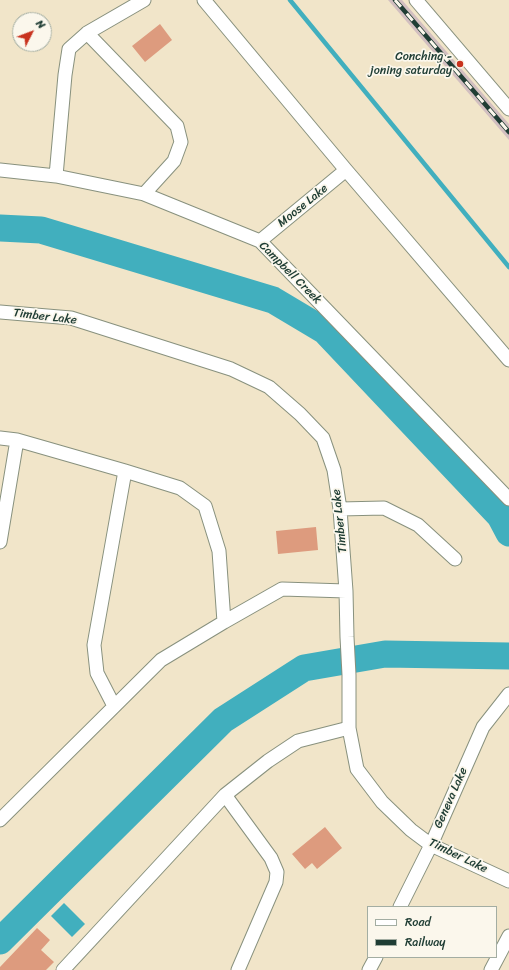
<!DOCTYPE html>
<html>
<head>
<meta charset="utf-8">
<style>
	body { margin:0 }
	#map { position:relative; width:509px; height:970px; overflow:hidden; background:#f1e5c9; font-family:Sriracha,sans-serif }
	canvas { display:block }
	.legend { position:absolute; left:367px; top:906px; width:130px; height:52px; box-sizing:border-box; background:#fbf7ec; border:1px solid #a3ada2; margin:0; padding:5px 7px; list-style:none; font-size:12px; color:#1f3d34 }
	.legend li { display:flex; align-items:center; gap:8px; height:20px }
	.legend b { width:20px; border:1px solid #a3ada2 }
	.north { position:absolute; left:12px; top:12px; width:40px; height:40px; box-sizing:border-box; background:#fbf7ec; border:1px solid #a3ada2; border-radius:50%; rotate:48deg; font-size:11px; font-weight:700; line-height:16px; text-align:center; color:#1f3d34 }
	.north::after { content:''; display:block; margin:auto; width:14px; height:18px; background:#c8321e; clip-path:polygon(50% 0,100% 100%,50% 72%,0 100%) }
</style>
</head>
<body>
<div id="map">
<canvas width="509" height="970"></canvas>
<ul class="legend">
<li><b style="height:5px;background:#fff"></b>Road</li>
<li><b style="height:5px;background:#1f3d34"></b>Railway</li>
</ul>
<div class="north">N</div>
</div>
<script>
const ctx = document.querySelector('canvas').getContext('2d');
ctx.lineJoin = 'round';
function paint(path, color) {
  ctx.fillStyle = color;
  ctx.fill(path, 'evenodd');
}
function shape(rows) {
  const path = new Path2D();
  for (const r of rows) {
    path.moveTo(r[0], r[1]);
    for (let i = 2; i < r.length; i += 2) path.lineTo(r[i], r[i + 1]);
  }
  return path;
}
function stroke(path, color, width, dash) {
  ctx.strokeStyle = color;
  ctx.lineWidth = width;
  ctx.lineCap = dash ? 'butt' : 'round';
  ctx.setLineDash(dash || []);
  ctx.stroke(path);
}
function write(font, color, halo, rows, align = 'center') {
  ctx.font = font + ' Sriracha,sans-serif';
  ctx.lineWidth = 3.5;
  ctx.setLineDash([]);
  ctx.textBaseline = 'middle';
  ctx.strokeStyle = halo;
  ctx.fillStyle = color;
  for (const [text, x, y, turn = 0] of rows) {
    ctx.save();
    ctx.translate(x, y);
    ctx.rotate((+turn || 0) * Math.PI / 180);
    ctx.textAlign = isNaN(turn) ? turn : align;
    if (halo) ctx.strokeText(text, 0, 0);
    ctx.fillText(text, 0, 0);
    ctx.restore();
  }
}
paint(shape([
	[388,0,402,0,509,124,509,140]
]), '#d2bfc0');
paint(shape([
	[64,903,85,924,72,937,51,916]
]), '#41afbe');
stroke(shape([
	[290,0,509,267]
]), '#41afbe', 4.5);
stroke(shape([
	[0,228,41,230,273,300,325,331,500,516,509,533],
	[0,941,223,720,304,668,385,654,509,656]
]), '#41afbe', 27);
paint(shape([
	[160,24,172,40,145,62,132,46],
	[316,527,318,550,278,554,276,531],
	[325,827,342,848,317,869,312,863,305,869,292,854],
	[37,928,50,940,41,950,54,962,46,970,0,970,0,967]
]), '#dd9b7e');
const minor = shape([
	[204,0,346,170,509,360],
	[416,0,509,109],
	[87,33,177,126,181,142,174,161,144,194],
	[0,170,56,176,144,194,260,241,509,499],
	[56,176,65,75,69,49,87,33,144,0],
	[260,241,346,170],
	[0,312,71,318,231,369,269,387,300,414,323,438,334,470,340,509,346,591,347,637,349,675,349,728,357,769,382,802,411,830,431,845,509,881],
	[0,438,17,440,125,471,180,488,205,506,219,551,224,622],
	[340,509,384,508,418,525,455,559],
	[0,542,17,440],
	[114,706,97,673,94,645,125,471],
	[225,795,271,858,277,872,276,882,238,970],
	[0,820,161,660,224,622,282,589,346,591],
	[400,907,431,845,483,727,509,694],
	[63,970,225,795,268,761,298,741,349,728],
	[369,970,376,957],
	[491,970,509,936]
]);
stroke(minor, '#88917e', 15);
stroke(minor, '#fff', 13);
const rail = shape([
	[395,0,509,132]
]);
stroke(rail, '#1f3d34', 4.5);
stroke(rail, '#fbf7ec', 3, [9]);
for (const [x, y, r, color] of [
	[460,64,4,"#c8321e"]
]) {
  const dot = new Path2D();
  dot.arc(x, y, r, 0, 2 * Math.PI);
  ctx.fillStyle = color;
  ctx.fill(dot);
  stroke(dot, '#fbf7ec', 1.5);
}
write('12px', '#1f3d34', '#fbf7ec', [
	["Conching -",452,57],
	["joning saturday",452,71]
], 'right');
write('12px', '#1f3d34', '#fbf7ec', [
	["Moose Lake",303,206,-39],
	["Campbell Creek",290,273,45],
	["Timber Lake",45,317,7],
	["Timber Lake",340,521,-96],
	["Geneva Lake",451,798,-66],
	["Timber Lake",458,856,26]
]);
</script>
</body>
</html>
